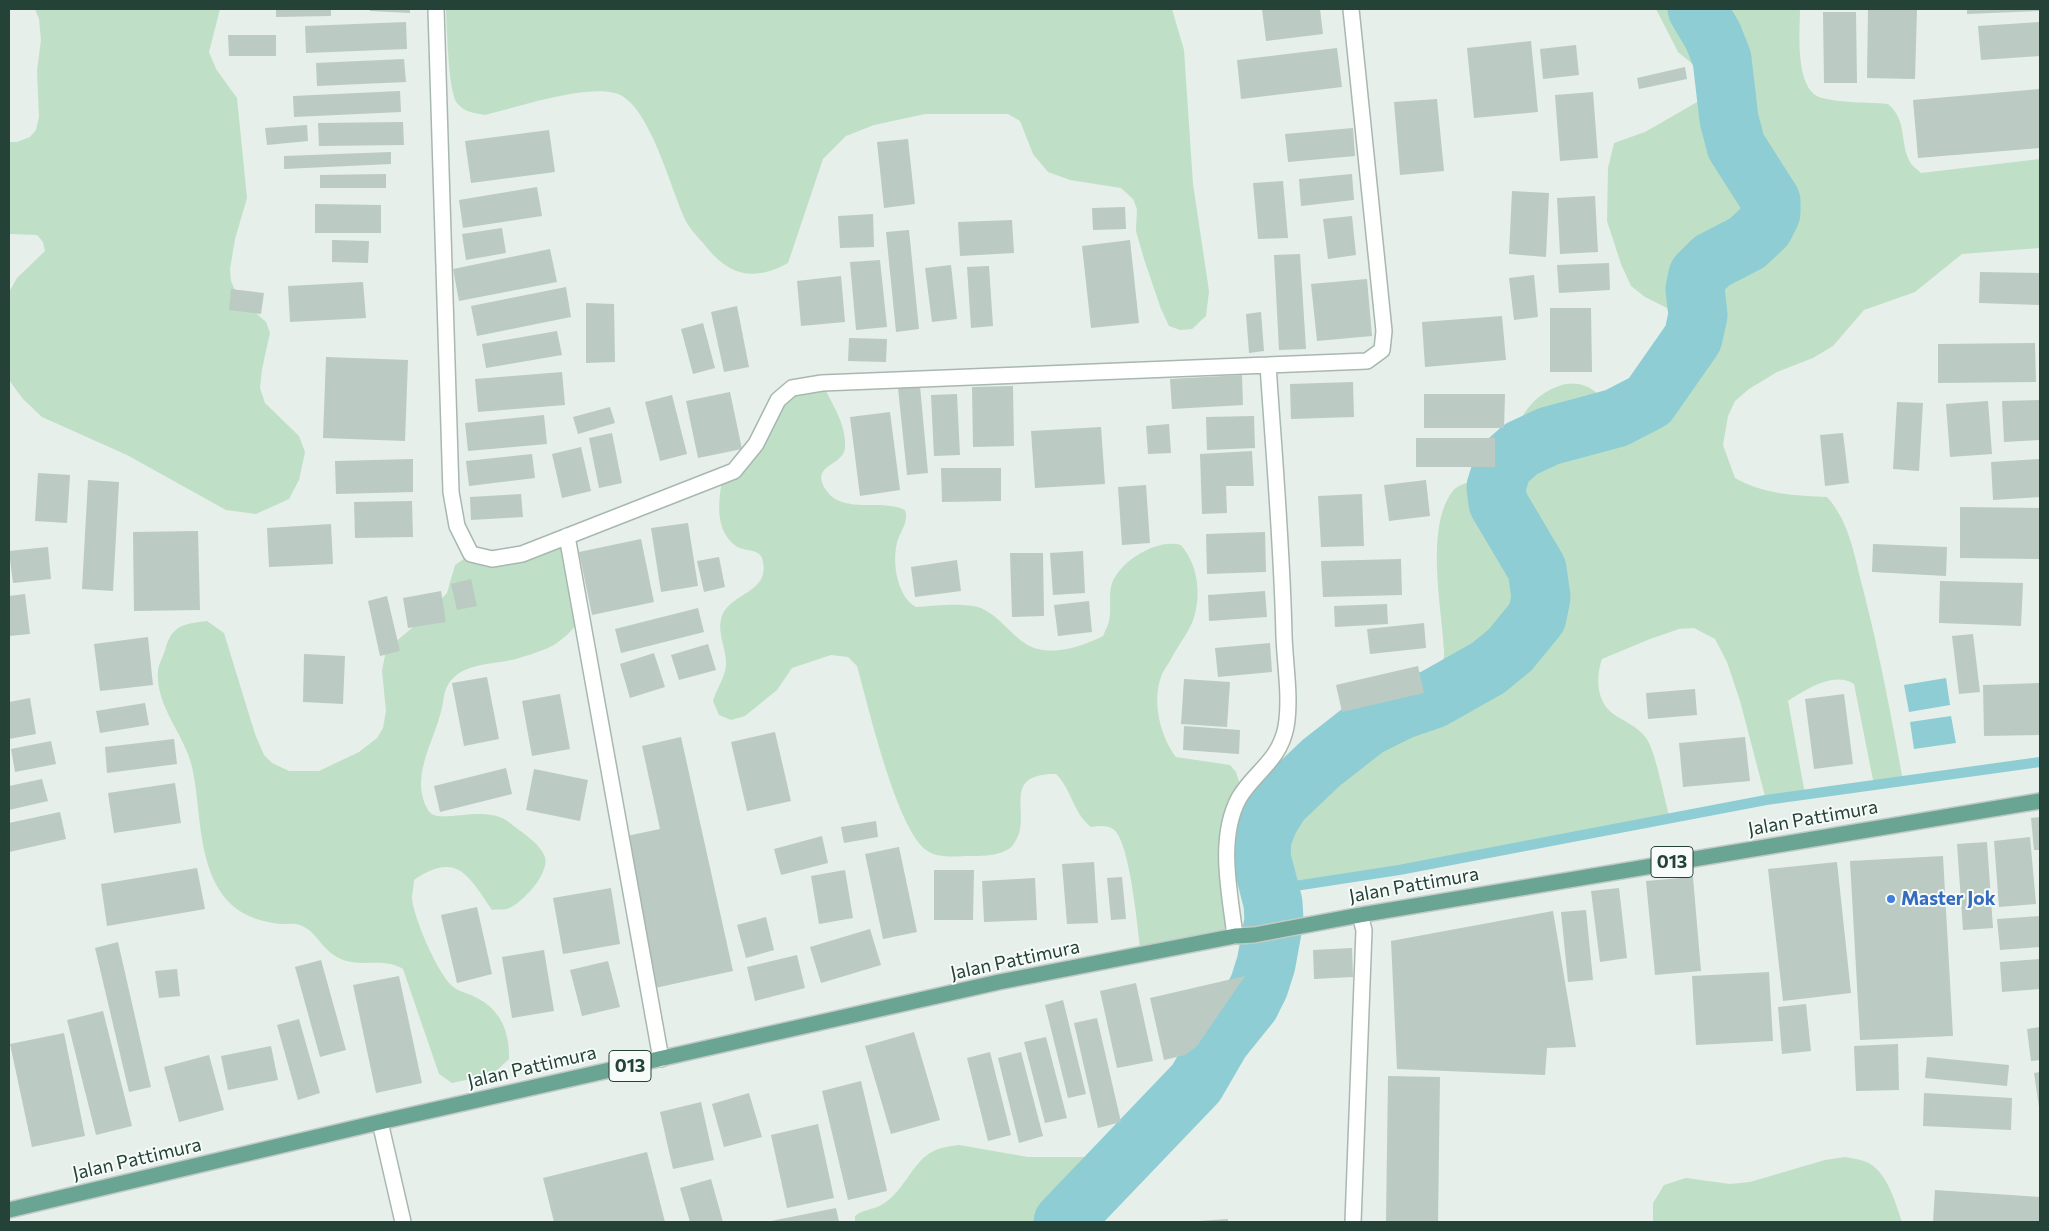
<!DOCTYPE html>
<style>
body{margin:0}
#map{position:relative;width:2049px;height:1231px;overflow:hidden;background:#e6efea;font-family:Commissioner,sans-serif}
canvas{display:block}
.frame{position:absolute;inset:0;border:10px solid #244238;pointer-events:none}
</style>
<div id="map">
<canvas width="2049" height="1231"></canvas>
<div class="frame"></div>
</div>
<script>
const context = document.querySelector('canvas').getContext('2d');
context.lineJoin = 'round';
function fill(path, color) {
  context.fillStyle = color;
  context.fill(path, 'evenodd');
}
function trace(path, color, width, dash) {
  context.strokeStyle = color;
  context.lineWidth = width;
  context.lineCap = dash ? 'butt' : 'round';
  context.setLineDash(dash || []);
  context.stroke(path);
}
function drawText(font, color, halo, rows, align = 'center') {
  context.font = font + ' Commissioner,sans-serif';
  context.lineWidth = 4;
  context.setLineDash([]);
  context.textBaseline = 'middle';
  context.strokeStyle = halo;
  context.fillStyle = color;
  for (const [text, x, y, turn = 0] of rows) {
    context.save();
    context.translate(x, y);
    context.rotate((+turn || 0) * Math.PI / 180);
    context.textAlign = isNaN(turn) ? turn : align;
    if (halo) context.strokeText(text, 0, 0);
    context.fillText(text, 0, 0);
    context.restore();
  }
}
fill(new Path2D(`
 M35,9h185l-11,43 7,17 21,29 10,100 -12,41 -5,30 1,12 7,16 28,25 4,11 -8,36 -2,19 5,15 34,33 6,16 -6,28 -10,19 -33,15 -30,-4 -99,-55 -85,-38 -19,-18 -14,-19v-88l8,-14 28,-27 -2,-9 -6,-7 -28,-1v-92h8l13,-5 6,-7 3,-13 -2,-46 4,-31 -2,-21z
 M446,9h726l12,41 9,134 16,107 -3,25 -14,13 -12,1 -11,-4 -8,-17 -17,-50 -8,-28 1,-22 -4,-10 -12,-11 -51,-8 -22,-8 -15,-18 -13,-33 -12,-7h-83l-51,11 -28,11 -23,23 -35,104c-31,17 -56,15 -80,-14 -6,-8 -16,-17 -21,-26 -16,-31 -37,-121 -72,-130 -32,-8 -97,14 -130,22 -11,-2 -21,-3 -28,-12 -9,-12 -10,-76 -11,-94z
 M1656,9h144c0,21 -6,82 22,89 18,5 45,4 66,6 20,17 11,38 22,58 2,4 8,8 11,11l119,-14v89l-78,6 -47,38 -51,18 -31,36 -20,12 -36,14 -28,17 -14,12 -7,15 -5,29 12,33c27,16 62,18 92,19 22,24 27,57 35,88 17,65 29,130 41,196l-29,4 -20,-101c-20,-13 -49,6 -66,17l17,93 -39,6 -26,-99 -13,-39 -12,-23 -21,-11 -15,1 -29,10 -48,20c-6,17 -6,41 10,54 12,9 27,13 36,28 8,14 17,60 22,78l-271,51 -130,20c-4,-17 -11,-36 -6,-53 9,-38 71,-88 103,-109 21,-13 45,-21 67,-30 4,-14 12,-33 11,-48 -2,-42 -19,-121 8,-158 9,-13 31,-10 46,-10 13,-37 19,-82 61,-96 16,-5 27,-2 39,8 8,5 12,17 18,24l33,-17 44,-62 -12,-24 -36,-18 -14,-11 -10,-22 -14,-43 1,-53 6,-25 31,-11 59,-34 4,-15 -2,-8 -28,-23z
 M822,383c9,20 25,41 23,65 -2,18 -33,16 -21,39 3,5 8,11 13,13 22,10 46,0 68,10 4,13 -5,21 -8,33 -5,19 0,54 19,64 16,-1 50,-5 65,1 18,8 29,26 45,36 22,14 56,3 77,-8 2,-5 5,-10 6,-15 3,-12 -1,-26 3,-38 9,-23 46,-45 69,-38 16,19 20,45 14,69 -3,14 -16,30 -23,43 -3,7 -9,13 -11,20 -9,25 -1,59 15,80l54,8 6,7 5,16 -14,46 8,102 -94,19c-3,-22 -11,-116 -28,-126 -7,-4 -15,-3 -22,-2 -18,-14 -19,-37 -35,-53 -60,0 -20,43 -43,71 -9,11 -30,11 -43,11 -14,0 -32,3 -44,-6 -30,-23 -58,-145 -69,-184l-9,-9 -17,-2 -39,13 -15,22 -32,26 -14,4 -12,-5 -6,-14c3,-11 13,-26 13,-36 1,-16 -10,-33 -4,-49 10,-24 47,-23 41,-54 -2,-15 -17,-9 -27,-16 -23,-17 -17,-48 -13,-71l11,-4 44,-71z
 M567,536l15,82c-10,12 -19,23 -34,30 -10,4 -22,8 -32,11 -24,6 -59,3 -70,30 -3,8 -3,18 -6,26 -8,30 -30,64 -12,95 9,17 57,-8 82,13 11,9 30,20 35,34 5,16 -23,47 -38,52 -5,1 -10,0 -15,1 -24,-35 -35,-59 -78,-30 0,5 -2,13 -2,19 2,19 25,73 39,86 5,6 17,8 24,12 26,12 35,36 34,62l-16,15 -41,9 -13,-9 -36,-105c-17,-10 -33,-4 -52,-7 -30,-6 -30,-29 -51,-37 -5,-2 -12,-1 -18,-1 -16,-1 -37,-7 -49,-18 -37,-33 -31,-95 -41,-139 -7,-32 -37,-61 -34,-96 0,-6 5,-14 7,-21 7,-25 18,-26 42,-29l17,12 31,101 9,21 8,8 17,8h30l40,-19 18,-14 6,-10 3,-17 -4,-40 4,-21 41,-35 20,-22 8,-28 16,-11 21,5z
 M959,1145l69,12h57l10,6 8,17 -40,42h-208v-6c8,-7 19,-6 28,-12 21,-13 28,-39 47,-51 8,-5 19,-7 29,-8z
 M1845,1157c6,1 13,2 19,4 23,8 31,41 38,61h-249v-19l11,-18 22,-7 44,6 20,-2 75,-22z`), '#bfe0c6');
fill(new Path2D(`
 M1946,678l4,27 -41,7 -5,-27z
 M1951,716l5,27 -42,6 -4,-27z`), '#8ecdd4');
trace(new Path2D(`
 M1269,890l130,-20 367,-70 274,-38`), '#8ecdd4', 10);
trace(new Path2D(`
 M1063,1222l133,-139 25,-43 29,-36 9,-18 7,-22 8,-44 -1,-17 -12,-46 1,-19 7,-18 11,-18 41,-39 46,-36 34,-17 32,-11 55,-31 22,-18 27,-33 4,-20 -4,-28 -39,-66 -2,-16 7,-22 18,-16 28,-13 67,-18 33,-17 44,-63 5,-23 -3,-26 3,-14 14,-14 35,-18 17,-16 7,-14v-12l-35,-55 -7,-27 -7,-60 -9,-23 -16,-27`), '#8ecdd4', 59);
fill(new Path2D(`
 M276,9h55v7l-55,1z
 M370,9h40v4l-40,-2z
 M1262,9h58l3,25 -57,7z
 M1868,9h49l-2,70 -48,-1z
 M1967,9h73v2l-73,3z
 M1823,12h33l1,71h-33z
 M406,22l1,27 -101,4 -1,-27z
 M2040,22v34l-59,4 -3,-34z
 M228,35h48v21h-47z
 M1531,41l7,71 -64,6 -7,-70z
 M1576,45l3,30 -36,4 -3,-30z
 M1337,48l5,39 -101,12 -4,-39z
 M404,59l2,23 -89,4 -1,-23z
 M1685,67l2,12 -48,10 -2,-11z
 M2040,89v59l-122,10 -5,-58z
 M400,91l1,21 -107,5 -1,-21z
 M1593,92l5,66 -38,3 -5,-66z
 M1437,99l7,72 -44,4 -6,-73z
 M403,122l1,23 -85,1 -1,-23z
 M307,125l1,16 -41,4 -2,-17z
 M1353,128l2,28 -67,6 -3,-28z
 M549,130l6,42 -84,11 -6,-42z
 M908,139l7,65 -31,4 -7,-66z
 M391,152v12l-107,5v-13z
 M386,174v14h-66v-13z
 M1352,174l2,26 -53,6 -2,-27z
 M1283,181l5,57 -30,1 -5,-56z
 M537,187l5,29 -79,12 -4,-28z
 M1512,191l37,2 -3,64 -37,-3z
 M1595,196l3,56 -38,2 -3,-56z
 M315,204l66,1v28h-66z
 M1125,207l1,22 -33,1 -1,-22z
 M873,214l1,33 -34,1 -2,-32z
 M1352,216l4,39 -28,4 -5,-40z
 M1012,220l2,33 -54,3 -2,-34z
 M502,228l4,25 -40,7 -4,-26z
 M909,230l10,99 -23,3 -10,-100z
 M332,240l37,1 -1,22 -36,-1z
 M1130,240l9,83 -48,5 -9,-82z
 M550,249l7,33 -98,19 -6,-32z
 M1300,254l6,95 -27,1 -5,-95z
 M880,260l7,67 -31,3 -6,-68z
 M1609,263l1,27 -51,3 -2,-28z
 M951,265l6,54 -25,3 -7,-54z
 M989,266l4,60 -22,2 -4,-61z
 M1980,272l60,1v32l-61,-2z
 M1534,275l4,42 -24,3 -5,-42z
 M841,276l4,46 -44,4 -4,-45z
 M1367,279l5,57 -55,5 -6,-57z
 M363,282l3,36 -76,4 -2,-36z
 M566,287l5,30 -94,19 -6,-30z
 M231,289l33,4 -3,21 -32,-4z
 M586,303l28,1 1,58 -29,1z
 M737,306l12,61 -25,5 -13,-60z
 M1550,308h41l1,64h-42z
 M1261,312l3,39 -15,2 -3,-39z
 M1502,316l4,44 -81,7 -3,-45z
 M703,323l12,45 -22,6 -12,-45z
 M557,331l5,24 -76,13 -4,-24z
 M849,338l38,1 -1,23 -38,-1z
 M2035,343l1,39 -98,1v-39z
 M326,357l82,3 -3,81 -82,-3z
 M562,372l3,33 -87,7 -3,-33z
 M1242,375l1,30 -71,4 -2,-30z
 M1353,382l1,35 -63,2 -1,-35z
 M920,386l8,87 -21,2 -9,-87z
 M1013,386l1,60 -41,1 -1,-60z
 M730,392l12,57 -44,9 -12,-57z
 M957,394l3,61 -26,1 -3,-61z
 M1424,394h81l-1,34h-80z
 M672,395l15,59 -27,7 -15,-59z
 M2040,400v40l-36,2 -2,-41z
 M1988,401l4,53 -42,3 -4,-53z
 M1897,402l26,1 -4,68 -26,-2z
 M610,407l5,16 -37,11 -5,-17z
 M890,412l10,78 -40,6 -10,-79z
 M544,415l3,29 -79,7 -3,-28z
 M1254,416l1,32 -48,2 -1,-33z
 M1169,424l2,29 -23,1 -2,-28z
 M1101,427l4,57 -70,4 -4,-57z
 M612,433l10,50 -23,5 -10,-50z
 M1843,433l6,50 -24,3 -5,-51z
 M1416,438h79v29h-79z
 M581,447l10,44 -29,7 -10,-44z
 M1252,451l2,35h-28l1,27 -25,1 -2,-60z
 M532,454l3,24 -66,8 -3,-25z
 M413,459v33l-77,2 -1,-33z
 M2040,459v38l-47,3 -2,-38z
 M941,468h60v33l-59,1z
 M38,473l32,2 -3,48 -32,-2z
 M88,480l31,2 -6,109 -31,-2z
 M1426,480l4,36 -41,5 -5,-36z
 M1146,485l4,58 -28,2 -4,-58z
 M521,494l2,23 -52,3 -1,-23z
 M1362,494l2,52 -43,1 -3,-51z
 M412,501l1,36 -58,1 -1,-36z
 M1960,507l80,1v51l-80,-1z
 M688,523l10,63 -37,6 -10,-64z
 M331,524l2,40 -64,3 -2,-39z
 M198,531l2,79 -66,1 -1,-79z
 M1265,532l1,40 -59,2 -1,-40z
 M641,539l13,63 -62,13 -13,-63z
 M1873,544l74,3 -1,29 -74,-4z
 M48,547l3,32 -38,4 -4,-32z
 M1083,551l2,42 -32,2 -3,-42z
 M1010,553h33l1,63 -32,1z
 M719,557l6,30 -21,5 -7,-31z
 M1401,559l1,36 -79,2 -2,-36z
 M957,560l4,31 -46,6 -4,-30z
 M471,579l6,27 -20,4 -6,-26z
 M1940,581l83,2 -2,43 -82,-3z
 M441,591l5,31 -38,6 -5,-30z
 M1265,591l2,26 -58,4 -1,-26z
 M25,594l5,40 -21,2v-40z
 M387,596l13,55 -20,5 -12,-55z
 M1089,601l3,31 -34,4 -4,-31z
 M1387,604l1,20 -53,3 -1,-21z
 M698,608l6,24 -83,21 -6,-24z
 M1424,623l2,25 -56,6 -3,-25z
 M1973,634l7,58 -21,2 -7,-58z
 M148,637l5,48 -53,6 -6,-47z
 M1270,643l2,29 -54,5 -3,-29z
 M708,644l8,26 -37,10 -8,-25z
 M654,653l11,34 -35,11 -10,-34z
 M304,654l41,2 -2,48 -40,-2z
 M1418,666l6,27 -82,19 -6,-27z
 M487,677l12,62 -35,7 -12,-63z
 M1184,679l46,3 -3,45 -46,-3z
 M2040,683v52l-56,1 -1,-51z
 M1695,689l2,26 -49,4 -2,-26z
 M560,694l10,55 -38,7 -10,-55z
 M1844,694l9,70 -39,5 -9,-70z
 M30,698l6,36 -27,5v-37z
 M145,703l4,22 -49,8 -4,-22z
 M1184,726l56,4 -1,24 -56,-4z
 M775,732l16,69 -44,10 -16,-69z
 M681,737l52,234 -78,17 -33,-151 38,-8 -18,-83z
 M1745,737l5,44 -67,6 -4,-44z
 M174,739l3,25 -70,9 -2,-26z
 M51,741l5,23 -41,8 -4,-23z
 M506,768l6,26 -72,18 -6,-26z
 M534,769l54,11 -8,41 -54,-11z
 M42,779l6,22 -39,9v-24z
 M175,783l6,40 -67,10 -6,-40z
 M60,812l6,27 -57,13v-29z
 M2040,817v33h-6l-3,-32z
 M876,821l2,16 -34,6 -3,-16z
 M822,836l6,27 -47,12 -7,-26z
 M2030,837l6,67 -37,3 -5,-66z
 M1987,842l6,86 -30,2 -6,-86z
 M899,847l18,85 -34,7 -18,-85z
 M1943,856l10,180 -93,4 -10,-179z
 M1094,862l4,61 -31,1 -5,-60z
 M1837,862l14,131 -68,8 -15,-132z
 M197,868l8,41 -98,17 -6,-42z
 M845,870l8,48 -34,6 -8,-48z
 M934,870h40l-1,50h-39z
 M1122,877l4,42 -15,1 -4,-42z
 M1693,877l8,94 -46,4 -9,-94z
 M1035,878l2,42 -53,2 -2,-41z
 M611,888l9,56 -57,10 -10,-56z
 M1619,888l8,70 -27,4 -9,-71z
 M477,907l15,67 -35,9 -16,-68z
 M1586,910l7,70 -25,2 -7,-70z
 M1553,911l23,136 -29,1 -2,27 -148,-6 -6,-128z
 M2040,916v31l-40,3 -3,-31z
 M766,917l8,33 -28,8 -9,-33z
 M870,929l11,36 -60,18 -11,-36z
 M118,942l33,145 -22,5 -34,-144z
 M1352,948l1,29 -39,2 -1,-29z
 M544,950l10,61 -42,7 -10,-61z
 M797,955l8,33 -50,13 -8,-34z
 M2040,959v30l-38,3 -2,-30z
 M321,960l25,90 -26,7 -25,-90z
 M608,961l12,46 -38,9 -12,-46z
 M177,969l3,27 -21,2 -4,-27z
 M1769,972l4,69 -77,4 -4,-69z
 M399,976l23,107 -46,10 -23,-108z
 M1245,976l-48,70 -12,9 -21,5 -14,-62z
 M1136,983l17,78 -36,7 -17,-77z
 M1063,1000l23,94 -18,4 -23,-93z
 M1806,1004l5,47 -29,3 -4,-47z
 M103,1011l29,115 -36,9 -29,-115z
 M1097,1018l24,104 -23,6 -24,-105z
 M299,1019l21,74 -22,7 -21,-75z
 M2040,1027v33l-9,1 -4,-32z
 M914,1032l26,88 -49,14 -26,-88z
 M64,1033l21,103 -53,11 -22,-103z
 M1046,1037l21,81 -22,5 -21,-81z
 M1898,1044l1,46 -43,1 -2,-45z
 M271,1046l7,34 -50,10 -7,-34z
 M990,1052l21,83 -23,6 -21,-83z
 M1021,1052l22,84 -24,7 -21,-85z
 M209,1055l15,55 -45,12 -15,-55z
 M1927,1057l82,8 -2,21 -82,-8z
 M2040,1072v34l-1,1 -5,-34z
 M1388,1076l52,1 -2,145h-52z
 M861,1081l26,110 -39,9 -26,-109z
 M749,1093l13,44 -38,10 -12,-43z
 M1924,1093l88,5 -1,32 -88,-4z
 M701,1102l13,58 -41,9 -13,-57z
 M818,1124l16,74 -47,10 -16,-73z
 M647,1152l18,70h-111l-11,-44z
 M711,1179l12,43h-33l-10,-34z
 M1935,1190l105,7v25h-107z
 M836,1208l3,14h-68v-1z
 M1228,1219v3h-30v-1z`), '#bbcac3');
const minor = new Path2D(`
 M436,9l15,483 6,34 14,28 21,5 30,-5 212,-83 22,-27 22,-44 14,-12 30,-5 545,-22 15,-11 2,-19 -33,-322
 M567,536l94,523
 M1235,936c-5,-43 -18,-97 4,-138 15,-26 40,-36 47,-71 5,-29 -1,-62 -2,-91 -2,-91 -10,-181 -16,-271
 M380,1122l23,100
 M1353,1222l11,-292 -4,-15`);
const major = new Path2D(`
 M9,1210l371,-88 619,-140 236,-46 19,-1 106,-20 680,-114`);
trace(minor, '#a8b8b1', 18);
trace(major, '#c2cac7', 18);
trace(minor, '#fff', 15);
trace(major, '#6aa593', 15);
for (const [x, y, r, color] of [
 [1891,899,5,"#3f7fe0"]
]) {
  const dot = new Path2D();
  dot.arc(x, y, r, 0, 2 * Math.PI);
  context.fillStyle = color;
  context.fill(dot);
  trace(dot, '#f7fbf9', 2);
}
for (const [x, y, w] of [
 [1672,862,42],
 [630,1066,42]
]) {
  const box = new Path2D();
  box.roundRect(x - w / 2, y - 15.5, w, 31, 4);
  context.fillStyle = '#f7fbf9';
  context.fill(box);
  trace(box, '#244238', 1);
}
drawText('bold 18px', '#244238', null, [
 ["013",1672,862],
 ["013",630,1066]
]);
drawText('19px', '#244238', '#f7fbf9', [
 ["Jalan Pattimura",1813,818,-10],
 ["Jalan Pattimura",1414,885,-10],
 ["Jalan Pattimura",1015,960,-12],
 ["Jalan Pattimura",532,1067,-13],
 ["Jalan Pattimura",137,1159,-13]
]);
drawText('bold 19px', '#366cbe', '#f7fbf9', [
 ["Master Jok",1901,899]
], 'left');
</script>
